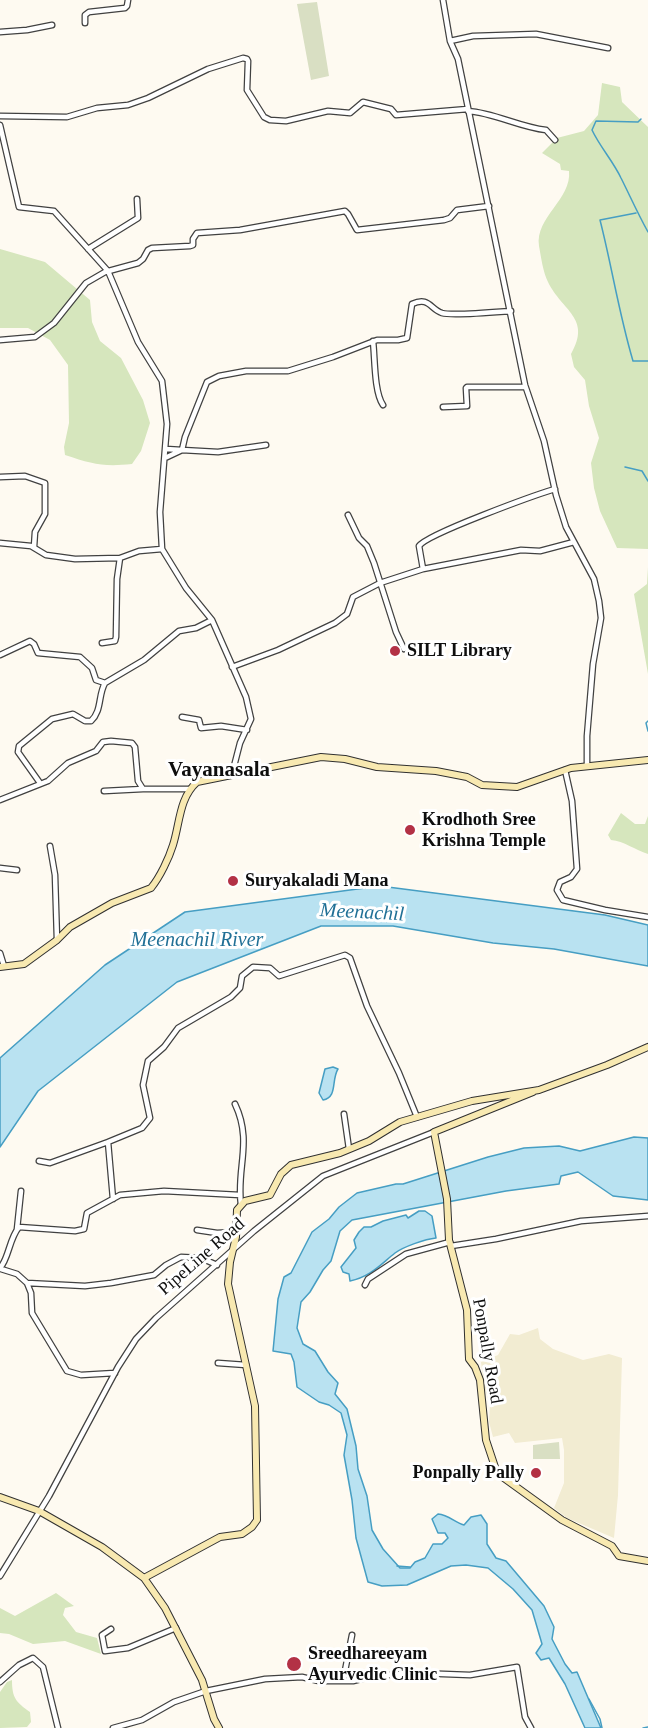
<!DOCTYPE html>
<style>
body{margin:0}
canvas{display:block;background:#fefaf1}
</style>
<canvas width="648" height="1728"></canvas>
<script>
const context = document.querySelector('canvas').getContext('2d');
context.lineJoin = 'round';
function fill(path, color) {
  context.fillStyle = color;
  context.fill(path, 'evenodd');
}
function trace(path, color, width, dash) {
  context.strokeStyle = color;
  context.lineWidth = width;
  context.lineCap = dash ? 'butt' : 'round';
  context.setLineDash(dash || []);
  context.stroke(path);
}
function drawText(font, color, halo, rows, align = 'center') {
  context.font = font + ' "Times New Roman",serif';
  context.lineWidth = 6;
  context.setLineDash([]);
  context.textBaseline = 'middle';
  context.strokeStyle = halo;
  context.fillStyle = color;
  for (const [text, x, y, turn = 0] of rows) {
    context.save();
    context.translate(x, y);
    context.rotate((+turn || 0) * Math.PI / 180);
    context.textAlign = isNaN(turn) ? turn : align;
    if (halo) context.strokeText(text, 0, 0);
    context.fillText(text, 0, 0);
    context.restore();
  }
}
fill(new Path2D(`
 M538,1328l2,11 13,10 30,11 26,-6 13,4 -4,137 -4,43 -47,-20 -13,-10 10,-25v-33l-2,-12 -47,5 -6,-10 -16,4 -4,-15 1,-17 -6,-19 -3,-24 17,-7 12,-21 9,1z`), '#f2ecd2');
fill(new Path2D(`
 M602,83l18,4 2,15 26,25v422l-31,-1 -17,-37 -6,-23 -3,-25 8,-25 -10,-32 -4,-26 -11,-13 -3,-13c21,-36 -9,-43 -23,-72 -5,-10 -7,-25 -9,-36 -4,-29 33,-47 30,-75l-8,-1 -1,-6 -18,-11 15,-15 27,-7 14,-16z
 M0,249l45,13 45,38 2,22 8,19 21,17 22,42 7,23 -9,28 -9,13c-29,3 -40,0 -67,-9l-1,-8 5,-24 -1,-58 -18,-25 -22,-12h-28z
 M648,567v107l-14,-80 13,-10z
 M621,813l14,11h10l3,-8v38c-13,-4 -24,-13 -37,-14l-3,-5z
 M56,1593l18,13 -9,2 -2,7 13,17 21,6 4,16 -36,-13 -32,3 -24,-10 -9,-1v-25l15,8z
 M12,1680c0,18 4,22 18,32l1,10 -4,5 -27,1v-36l7,-10z`), '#d6e6bd');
fill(new Path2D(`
 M317,2l12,74 -18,4 -14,-76z
 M559,1442l1,17h-27v-14z`), '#d9dfc3');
const water = new Path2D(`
 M380,886l225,29 43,10v41l-94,-17 -61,-6 -100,-17h-72l-144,56 -139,109 -38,56v-89l105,-93 80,-53z
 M333,1067l5,2c-7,11 0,28 -15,31l-4,-7 6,-24z
 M634,1137l14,1v62l-35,-4 -35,-24 -17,4 -2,8 -53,7 -154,29 -12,11 -9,30 -8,9 -13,22 -9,10 -4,26 6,16 12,7 13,21 10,11 -3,11 12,15 9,37 2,23 9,27 5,34 11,19 17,19h10l5,-6 10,-4 8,-14h9l6,-6 -3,-5h-7l-6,-14 6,-5c11,1 16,8 26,11l7,-8 10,-2 6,9v20l9,14 10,3 38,45 10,21 -2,12 13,25 7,9 5,-1 24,56h-16l-20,-44 -16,-26 -8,2 -5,-7 6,-9 -10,-34 -19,-21 -25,-21 -22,-3 -15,1 -44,19 -25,1 -14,-4 -12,-44 -4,-38 -8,-45 3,-20 -6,-22 -12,-8 -10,-3 -22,-15 -3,-25 -3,-8 -18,-3 5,-52 6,-22 7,-4 21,-41 17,-13 10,-12 18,-14 39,-9h7l85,-27 36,-9 35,-2 21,5z
 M419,1211h6l7,5 4,22c-11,1 -33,9 -41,15 -15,12 -25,24 -45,28l-1,-7 -6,-2 -2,-5 15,-19 -2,-8 5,-8 5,-5h7l12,-6 23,-6 2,3z`);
fill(water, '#b9e2f1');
trace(water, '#469ec3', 1.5);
trace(new Path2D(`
 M641,119l-3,3 -42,-1 -4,9c8,17 21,31 29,48 9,18 17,36 27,54
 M636,213l-36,7c12,47 19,94 33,141h15
 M625,467l17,4 6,10
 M648,721l-2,2 2,8
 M397,1566l13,1
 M589,1699l11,20 2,9
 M643,1728l5,-1`), '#469ec3', 1.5);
const minor = new Path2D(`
 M443,0l7,41 8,18 67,326 19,56 12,54 10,32 28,52 5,22 2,17 -8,46 -6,72v29
 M85,23v-8l4,-3 36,-4 2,-2 1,-6
 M0,32l27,-2 25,-5
 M450,41l23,-5 63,-2 72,14
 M468,111c27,2 51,16 78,19l9,10
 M0,116l67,1 30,-9 31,-3 20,-7 60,-29 35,-11 4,1 1,2 -1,29 17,27 6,3 16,1 42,-10 22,2 13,-11 28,7 5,6 72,-6
 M0,125l19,82 35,4 54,60 30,71 24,39 5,43 -7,88 2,37 24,39 26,32 34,77 5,22 -11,24 -8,31
 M88,249l50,-31 -1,-19
 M0,340l35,-3 19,-14 32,-40 19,-11 33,-9 5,-4 5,-9 4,-2 38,-2 3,-1v-6l4,-6 43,-3 105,-19 3,3 9,16 87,-10 6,-2 7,-8 32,-4
 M373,341c2,17 1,51 10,64
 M443,407l24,-1 -1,-18 1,-1h58
 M166,449l16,1 3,-13 22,-55 12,-6 27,-5h42l45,-14 44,-17h21l9,-2 5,-34c17,-8 18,5 30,9 10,3 55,-1 69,-2
 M165,458l17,-8 36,2 48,-7
 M0,477l25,-1 20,7v31l-10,18 -1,15
 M348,515l11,23 8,8 7,17 22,69 8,17
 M0,543l31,3 15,9 29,4 45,-1 19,-7 23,-2
 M423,569l-4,-23c8,-12 116,-51 136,-57
 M102,643l13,-2 1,-4 1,-58 3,-21
 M0,655l30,-14 4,3 4,9 42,4 12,11 4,12 9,3
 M232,667l46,-17 57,-27 12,-9 6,-17 27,-14 43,-14 98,-19 19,1 34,-9
 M182,717l17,3 2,8 20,-2 26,4
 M565,770l7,31 5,68 -6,8 -11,5 -3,8 6,10 42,10 43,7
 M40,783l-22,-31 1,-6 33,-27 21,-5 12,7h6c11,-10 7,-26 14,-38l39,-23 35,-29 17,-3 16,-8
 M104,791l39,-2
 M0,800l48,-19 20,-18 28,-12 7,-9 8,-1 21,2 3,4 3,34 5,8h46
 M50,846l5,29 2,65
 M0,868l17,2
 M0,953l4,13
 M235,1104c18,38 1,64 6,101
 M344,1114l5,35
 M39,1161l11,2 58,-21
 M113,1199l-5,-57 34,-14 8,-10 -7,-33 5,-24 16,-14 14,-19 53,-31 9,-9 2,-12 11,-9 17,1 9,8 66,-21 5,3 17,48 32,67 18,44
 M17,1229l4,-38
 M197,1230l20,3 19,-1
 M451,1246l45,-7 85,-18 67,-5
 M0,1268c9,-10 9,-29 19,-41l56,4 9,-2 3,-16 33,-18 44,-4 76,4
 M1,1269l16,5 10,9 4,10 1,20 35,58 14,4 34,-2
 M27,1283l58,3 26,-3 43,-8 12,-10 15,-8 20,1 16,7
 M365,1285l3,-6 38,-25 44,-12
 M218,1363l28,2
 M0,1576l49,-80 69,-129 18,-28 20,-21 98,-87 69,-55 111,-44
 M111,1629l-9,6 3,16 23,-3 48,-20
 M343,1681l9,-46
 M0,1682l19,-17 14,-7 10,9 15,61
 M113,1728l29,-8 32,-18 32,-11 59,-12 37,-2 17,4h34l20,-5 44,-3 53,2 47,-8 8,50 6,11`);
const secondary = new Path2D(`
 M0,967l24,-3 33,-24 13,-13 42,-24 39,-15c9,-11 18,-30 22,-43 7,-22 6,-47 24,-63l124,-25 24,2 32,8 59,4 31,6 15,8 35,2 54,-19 77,-8
 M533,1092l-99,40 13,67 2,41 18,70 2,49 6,8 5,13 6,60 11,33 65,47 50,26 7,10 29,5
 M0,1497l39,14 63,36 42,31 21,30 37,72 12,39 5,9
 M144,1578l76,-41 22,-3 10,-7 5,-7 -2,-114 -27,-122 2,-22 6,-25 1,-27 8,-9 25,-6 11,-21 10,-9 49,-12 29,-12 31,-19 72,-21 67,-11 68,-25 41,-18`);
trace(minor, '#414141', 7);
trace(secondary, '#303030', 8);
trace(minor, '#fff', 4.5);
trace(secondary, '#f8e9b1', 6);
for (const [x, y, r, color] of [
 [395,651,6,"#b33145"],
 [410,830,6,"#b33145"],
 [233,881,6,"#b33145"],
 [536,1473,6,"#b33145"],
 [294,1664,8,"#b33145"]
]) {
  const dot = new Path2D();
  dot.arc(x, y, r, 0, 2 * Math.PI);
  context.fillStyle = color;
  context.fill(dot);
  trace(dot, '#fff', 2);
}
drawText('bold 18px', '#0e0e0e', '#fff', [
 ["SILT Library",407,651],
 ["Krodhoth Sree",422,820],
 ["Krishna Temple",422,841],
 ["Suryakaladi Mana",245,881],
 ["Ponpally Pally",524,1473,"right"],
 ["Sreedhareeyam",308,1654],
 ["Ayurvedic Clinic",308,1675]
], 'left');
drawText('18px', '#0e0e0e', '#fff', [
 ["PipeLine Road",202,1257,-41],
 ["Ponpally Road",487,1351,80]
]);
drawText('italic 20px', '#217096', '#fff', [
 ["Meenachil",362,913,3],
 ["Meenachil River",197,941]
]);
drawText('bold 21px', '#0e0e0e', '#fff', [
 ["Vayanasala",219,771]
]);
</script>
